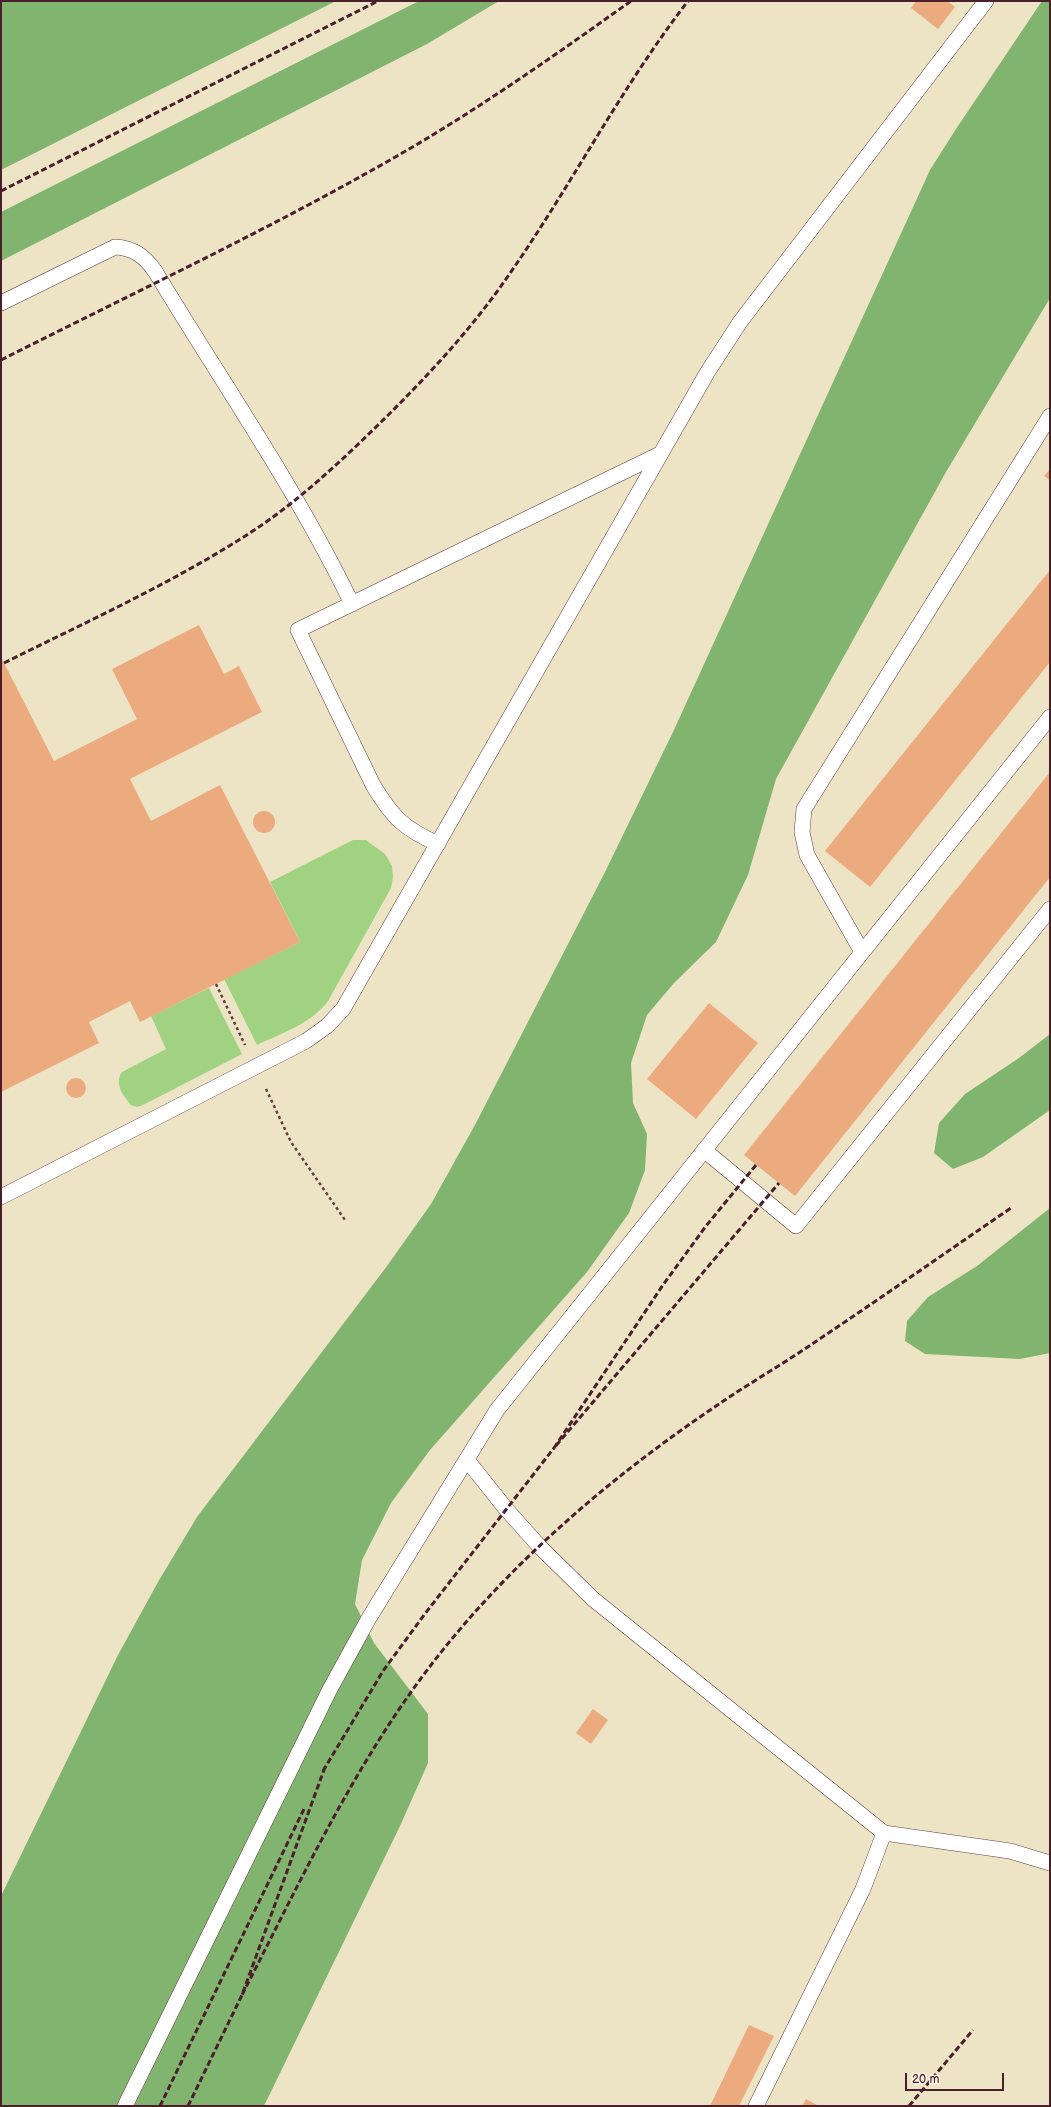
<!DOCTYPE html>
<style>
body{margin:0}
#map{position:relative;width:1051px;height:2107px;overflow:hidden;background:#ede4c5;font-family:"Balsamiq Sans",sans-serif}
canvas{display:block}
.frame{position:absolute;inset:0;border:2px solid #4a1f2b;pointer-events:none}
.scale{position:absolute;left:905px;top:2073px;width:99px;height:18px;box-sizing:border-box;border:2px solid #4a1f2b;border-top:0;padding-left:5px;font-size:12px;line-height:14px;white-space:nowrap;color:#4a1f2b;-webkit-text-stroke:3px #fcf5e5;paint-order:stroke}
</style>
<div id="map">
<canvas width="1051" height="2107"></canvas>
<div class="frame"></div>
<div class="scale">20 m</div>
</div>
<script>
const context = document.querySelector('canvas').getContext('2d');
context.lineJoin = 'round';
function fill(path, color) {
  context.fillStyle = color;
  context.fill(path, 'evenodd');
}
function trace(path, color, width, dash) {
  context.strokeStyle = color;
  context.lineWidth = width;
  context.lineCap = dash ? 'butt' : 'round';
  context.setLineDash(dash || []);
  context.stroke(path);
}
fill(new Path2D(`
 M353,840h13l19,14 7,12 1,11 -2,11 -63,113c-17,23 -46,32 -71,44l-33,-66 76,-37 -30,-60z
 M209,988l33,66 -99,51 -6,2 -6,-2c-8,-9 -17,-22 -9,-33l44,-23 -15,-33z`), '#a0d281');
fill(new Path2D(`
 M1,1h335l-335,169z
 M419,1h80l-72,43 -426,217v-49z
 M1042,1h8v297l-104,174 -170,307 -28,96 -32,67 -42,41 -27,32 -16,48 2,40 14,31 -2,36 -16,43 -42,59 -157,178 -39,53 -29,57 -7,44 19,39 54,71v49l-28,63 -136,280h-263v-210l117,-241 40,-73 39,-65 190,-251 44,-62 45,-81 128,-249 69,-142 257,-562 26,-41z
 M1050,1034v76l-67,47 -30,12 -19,-16 5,-30 26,-29 54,-36z
 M1050,1208v145l-30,6 -95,-5 -20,-13 2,-20 21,-24 49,-31z`), '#80b46f');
fill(new Path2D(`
 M916,1h31l8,6 -17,22 -27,-21z
 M1050,469v11l-6,-4z
 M1050,570v92l-180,225 -45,-36z
 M199,625l25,49 15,-8 23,46 -132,67 21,42 69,-36 80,157 -160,80 -10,-21 -41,21 10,21 -98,49v-435l53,104 83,-42 -25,-50z
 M1050,772v105l-255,319 -51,-41z
 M253 822a11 11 0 1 1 22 0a11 11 0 1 1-22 0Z
 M709,1003l49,40 -62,76 -49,-40z
 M66 1088a10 10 0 1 1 20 0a10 10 0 1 1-20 0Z
 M593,1709l15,11 -17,24 -15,-11z
 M749,2025l25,11 -35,70h-29z
 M806,2099l13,7h-17z`), '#ecab7f');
const service = new Path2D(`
 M1,303l114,-56c19,1 29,9 40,24 66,110 141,217 197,333
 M438,844c-35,-16 -45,-26 -65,-59l-75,-155 362,-176
 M862,952l-55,-97 -5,-23 2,-23 246,-393
 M704,1150l92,76 254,-317
 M1,1197l305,-156 21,-15 16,-17 364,-636 33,-51 246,-321
 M467,1460l39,49 34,38 53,52 291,234 -21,56 -107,217
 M884,1833l126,18 40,12
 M125,2106l205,-417 39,-71 128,-208 553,-693`);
trace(service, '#623d42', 16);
trace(new Path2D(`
 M216,984l29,61
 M266,1089l25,53 54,78`), '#623d42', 2.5, [3, 3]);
trace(service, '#fff', 15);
trace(new Path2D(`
 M1,191l377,-190
 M1,360c138,-70 282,-137 415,-215 74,-44 145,-94 215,-144
 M4,663c80,-40 162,-77 238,-125 50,-31 94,-72 135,-112 47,-46 92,-94 129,-147 64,-91 114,-190 182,-278
 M756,1165l-50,61 -43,59 -109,163 225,-265
 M325,1767l-83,228c55,-107 106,-217 177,-314 80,-109 186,-200 297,-275 32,-22 67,-42 99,-64 66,-44 130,-89 196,-134
 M323,1771l60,-100 41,-56 130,-167
 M160,2106l144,-297
 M188,2106l54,-111
 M909,2106l64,-76`), '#4a1f2b', 3, [6, 3]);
</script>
